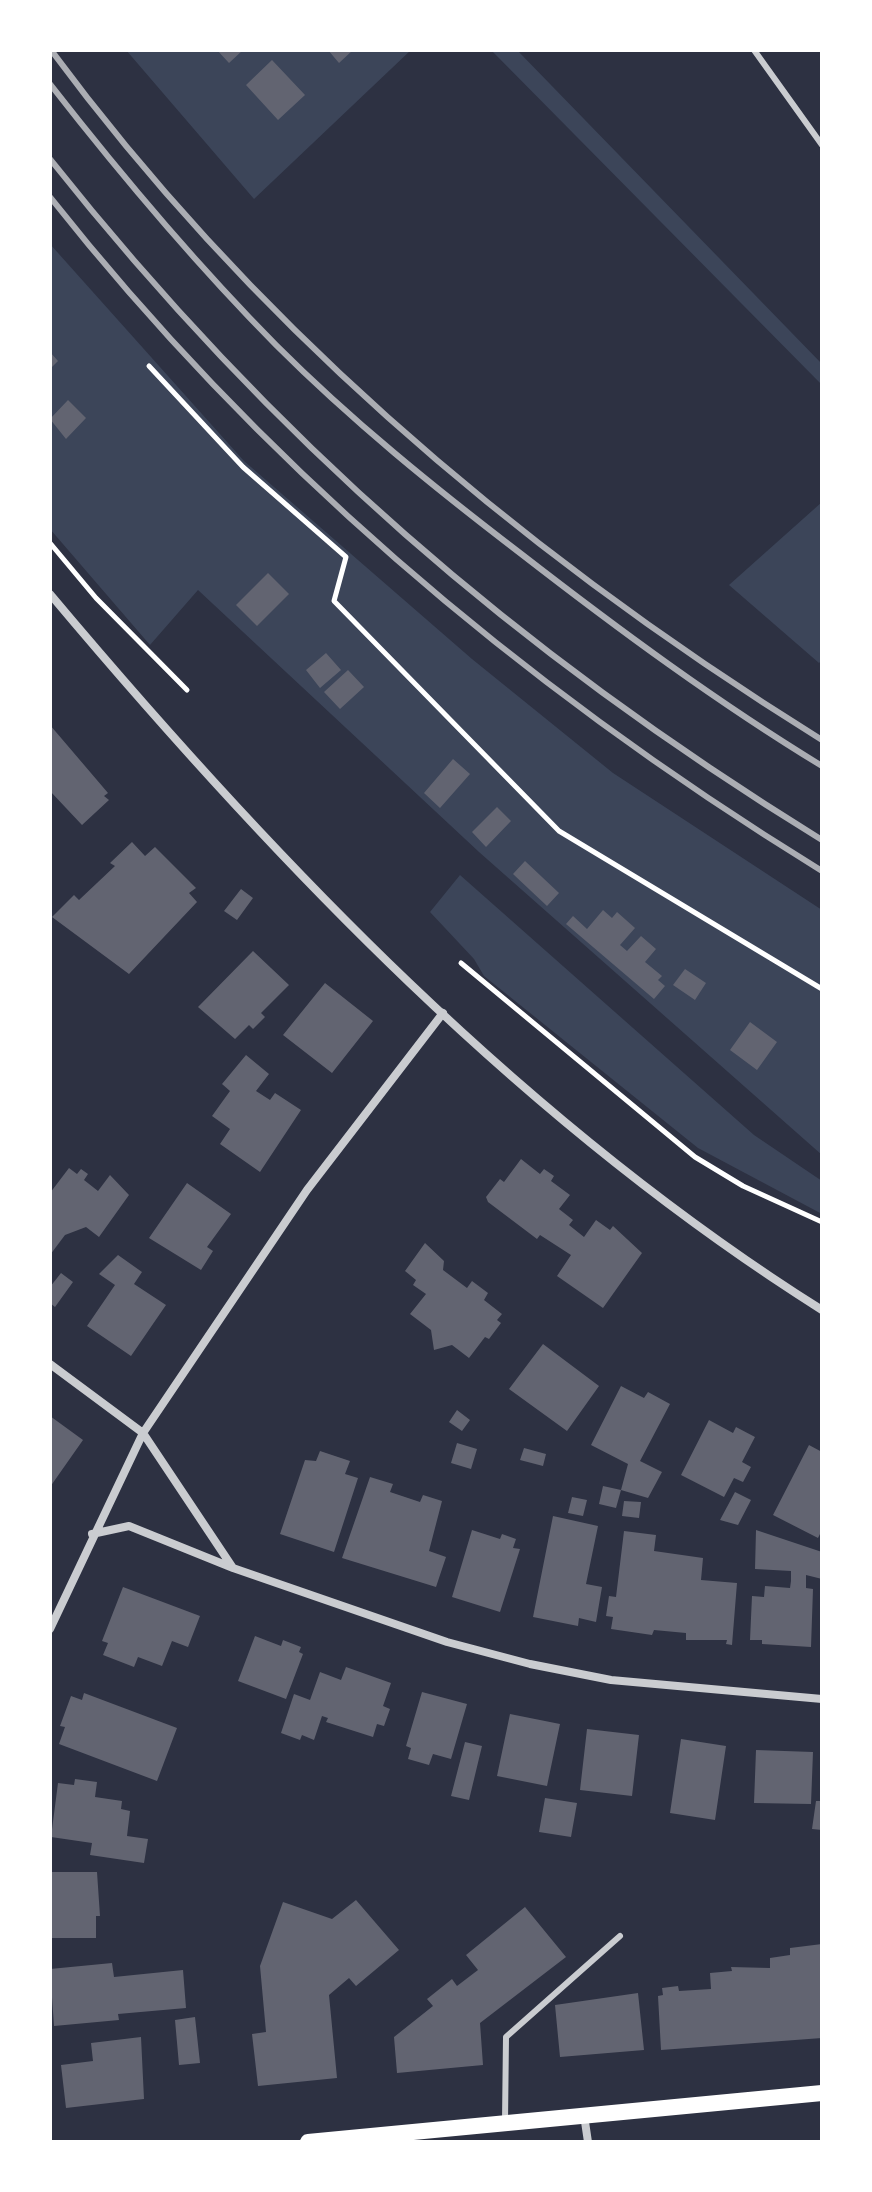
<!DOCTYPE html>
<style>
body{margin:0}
#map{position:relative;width:872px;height:2192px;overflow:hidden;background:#2d3142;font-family:"DejaVu Sans",sans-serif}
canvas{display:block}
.frame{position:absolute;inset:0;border:52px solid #fff;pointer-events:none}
</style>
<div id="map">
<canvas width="872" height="2192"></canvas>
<div class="frame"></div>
</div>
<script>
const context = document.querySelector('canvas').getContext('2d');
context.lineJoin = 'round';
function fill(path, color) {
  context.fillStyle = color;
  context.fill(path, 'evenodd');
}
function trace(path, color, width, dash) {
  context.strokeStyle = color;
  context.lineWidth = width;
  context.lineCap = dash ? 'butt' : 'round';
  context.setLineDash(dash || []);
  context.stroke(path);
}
fill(new Path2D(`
 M126,50h285l-157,149z
 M491,50h26l305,314v21z
 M50,244l194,217 228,198 141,114 209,137v245l-343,-303 -281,-262 -48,55 -100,-116z
 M822,502v158l-3,3 -90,-78z
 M460,875l294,260 68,46v33l-124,-66 -214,-172 -10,-17 -44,-47z`), '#3c4559');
fill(new Path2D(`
 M217,50h26l-14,13z
 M328,50h25l-14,13z
 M272,60l33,35 -27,25 -32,-35z
 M50,352l8,9 -8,8z
 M68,400l18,18 -20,21 -16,-20z
 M268,573l21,21 -32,32 -21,-21z
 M326,653l15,17 -21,18 -14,-18z
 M348,670l16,17 -24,22 -16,-17z
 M50,725l58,68 -4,3 5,4 -27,25 -32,-34z
 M453,759l17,15 -30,34 -16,-15z
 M497,807l14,14 -25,26 -14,-15z
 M132,842l13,14 10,-9 41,41 -7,5 8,9 -68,72 -77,-57 22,-22 5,5 36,-34 -5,-3z
 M525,861l34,32 -12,13 -34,-32z
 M241,889l12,9 -16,22 -13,-9z
 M603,910l9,8 5,-6 18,16 -15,17 7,6 14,-15 15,13 -11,13 17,14 -4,4 7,6 -11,13 -88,-75 7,-8 14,13z
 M253,951l36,34 -28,28 4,4 -12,12 -4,-4 -14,14 -37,-32z
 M685,969l21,14 -11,17 -22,-15z
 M325,983l48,38 -41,52 -49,-38z
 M750,1022l27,20 -20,28 -27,-20z
 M246,1055l23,19 -13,17 14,9 5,-7 26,17 -41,62 -40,-28 10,-15 -18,-13 18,-25 -8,-7z
 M521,1159l19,15 4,-5 10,7 -3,5 19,14 -11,14 14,11 -4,5 15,12 12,-17 14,10 3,-4 29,27 -39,55 -46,-32 14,-21 -31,-20 -3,4 -49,-37 -2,-5 14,-18 4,3z
 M69,1168l8,6 4,-5 7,5 -4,6 14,11 12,-16 19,20 -30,42 -13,-10 -21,8 -15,20v-62z
 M187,1183l44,31 -24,33 6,4 -12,19 -52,-32z
 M425,1243l19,18 -1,9 24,18 5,-7 16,12 -4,7 18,14 -5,6 4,3 -12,16 -4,-2 -16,21 -17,-13 -18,5 -3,-20 -21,-16 16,-20 -13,-9 3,-5 -11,-9z
 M118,1255l24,17 -8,12 32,21 -35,51 -44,-30 28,-41 -16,-11z
 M61,1273l12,9 -18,25 -5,-4v-16z
 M543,1344l56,42 -32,45 -58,-42z
 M621,1386l23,12 4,-6 22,12 -30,57 22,11 -14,26 -27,-8 -5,18 -17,-4 4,-18 18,4 7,-26 -37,-19z
 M457,1410l13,10 -8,11 -13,-9z
 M50,1416l33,24 -33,47z
 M709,1420l24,13 3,-6 19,10 -13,25 9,5 -8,15 -9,-4 -10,19 -43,-22z
 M457,1443l20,6 -6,20 -20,-6z
 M809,1445l13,7v78l-4,8 -45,-23z
 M524,1448l22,6 -3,12 -23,-6z
 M320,1451l30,10 -5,13 13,4 -24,74 -54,-18 25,-74 11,1z
 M370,1477l23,7 -3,8 30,10 3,-7 19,6 -13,50 17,6 -10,30 -94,-29z
 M735,1492l16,8 -13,25 -18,-5z
 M572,1497l15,3 -4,16 -15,-3z
 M624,1501l17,1 -2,16 -17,-2z
 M553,1516l45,10 -12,58 16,3 -6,35 -17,-4 -1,8 -45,-9z
 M472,1530l28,9 2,-5 14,5 -3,9 7,1 -20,63 -48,-15z
 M756,1530l66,22v27l-16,-4v13l7,1 -2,58 -49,-3v-4h-12l2,-44 12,1 1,-11 25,2 1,-7v-10l-36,-2z
 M624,1531l32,4 -2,16 49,7 -2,22 36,3 -5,62 -6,-1 1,-4h-41v-7l-32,-3 -2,5 -41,-6 2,-12 -7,-1 3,-20 7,1z
 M123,1587l77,29 -12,31 -16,-6 -10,25 -24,-9 -4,10 -31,-12 5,-12 -6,-2z
 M255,1636l26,10 2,-6 18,7 -2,5 4,2 -17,45 -48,-18z
 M346,1667l45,16 -8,23 7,3 -6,17 -7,-2 -4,13 -47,-15 2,-4 -6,-2 -8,24 -12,-5 -2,5 -19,-7 13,-39 16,6 10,-28 21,8z
 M422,1692l45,12 -16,55 -18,-5 -4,11 -21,-6 3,-11 -5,-2z
 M84,1693l93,35 -20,53 -98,-37 6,-17 -5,-1 11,-30 11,4z
 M510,1714l50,10 -13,62 -50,-10z
 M587,1729l52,6 -7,61 -52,-6z
 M681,1739l45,7 -11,74 -45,-7z
 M465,1742l17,4 -13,54 -18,-4z
 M756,1750l57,2 -2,52 -57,-1z
 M75,1779l22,3 -2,15 27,4 -1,8 9,2 -3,25 21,3 -4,24 -54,-8 2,-12 -41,-6 7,-54 16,2z
 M545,1798l32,5 -6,34 -32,-5z
 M816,1801h6v29l-10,-1z
 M50,1872h47l3,44h-4v22h-46z
 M356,1900l43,50 -43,36 -7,-8 -20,17 8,83 -79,8 -6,-52 14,-2 -6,-66 23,-64 49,17z
 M525,1907l41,50 -86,66 3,42 -86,8 -3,-36 39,-31 -6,-7 25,-20 5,7 21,-16 -12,-15z
 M822,1944v94l-161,12 -3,-54 5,-1 -1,-7 16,-2 1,5 32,-2 -1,-16 22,-2 -1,-4 39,1v-10l20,-3v-7z
 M112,1963l2,14 69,-7 3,38 -68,6 1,6 -65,6 -4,-57z
 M638,1993l6,57 -84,7 -5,-52z
 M195,2017l5,46 -21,2 -4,-45z
 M141,2037l3,62 -78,9 -5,-43 32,-4 -2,-18z`), '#626471');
trace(new Path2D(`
 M149,366l94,101 103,90 -12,44 225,230 263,158
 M50,543l46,55 91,92
 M461,963l234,194 48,29 79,36`), '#fff', 5);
trace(new Path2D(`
 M754,50l68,95
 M505,2121l1,-84 114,-101`), '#caccd0', 6);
trace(new Path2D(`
 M50,594c225,268 475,529 772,716
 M50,1364l93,69 90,135 214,74 83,22 81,16 211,19
 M92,1534l37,-8 104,42
 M50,1629l93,-196 164,-243 136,-177
 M584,2115l4,27`), '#caccd0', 8);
trace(new Path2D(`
 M308,2142l514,-49`), '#fff', 16);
trace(new Path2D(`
 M51,50c207,280 477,507 771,690
 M50,84c71,91 145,179 226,261 76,76 159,143 244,208 98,76 197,149 302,213
 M50,159c223,281 467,493 772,681
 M50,197c215,272 478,493 772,674`), '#abadb3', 6);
</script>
